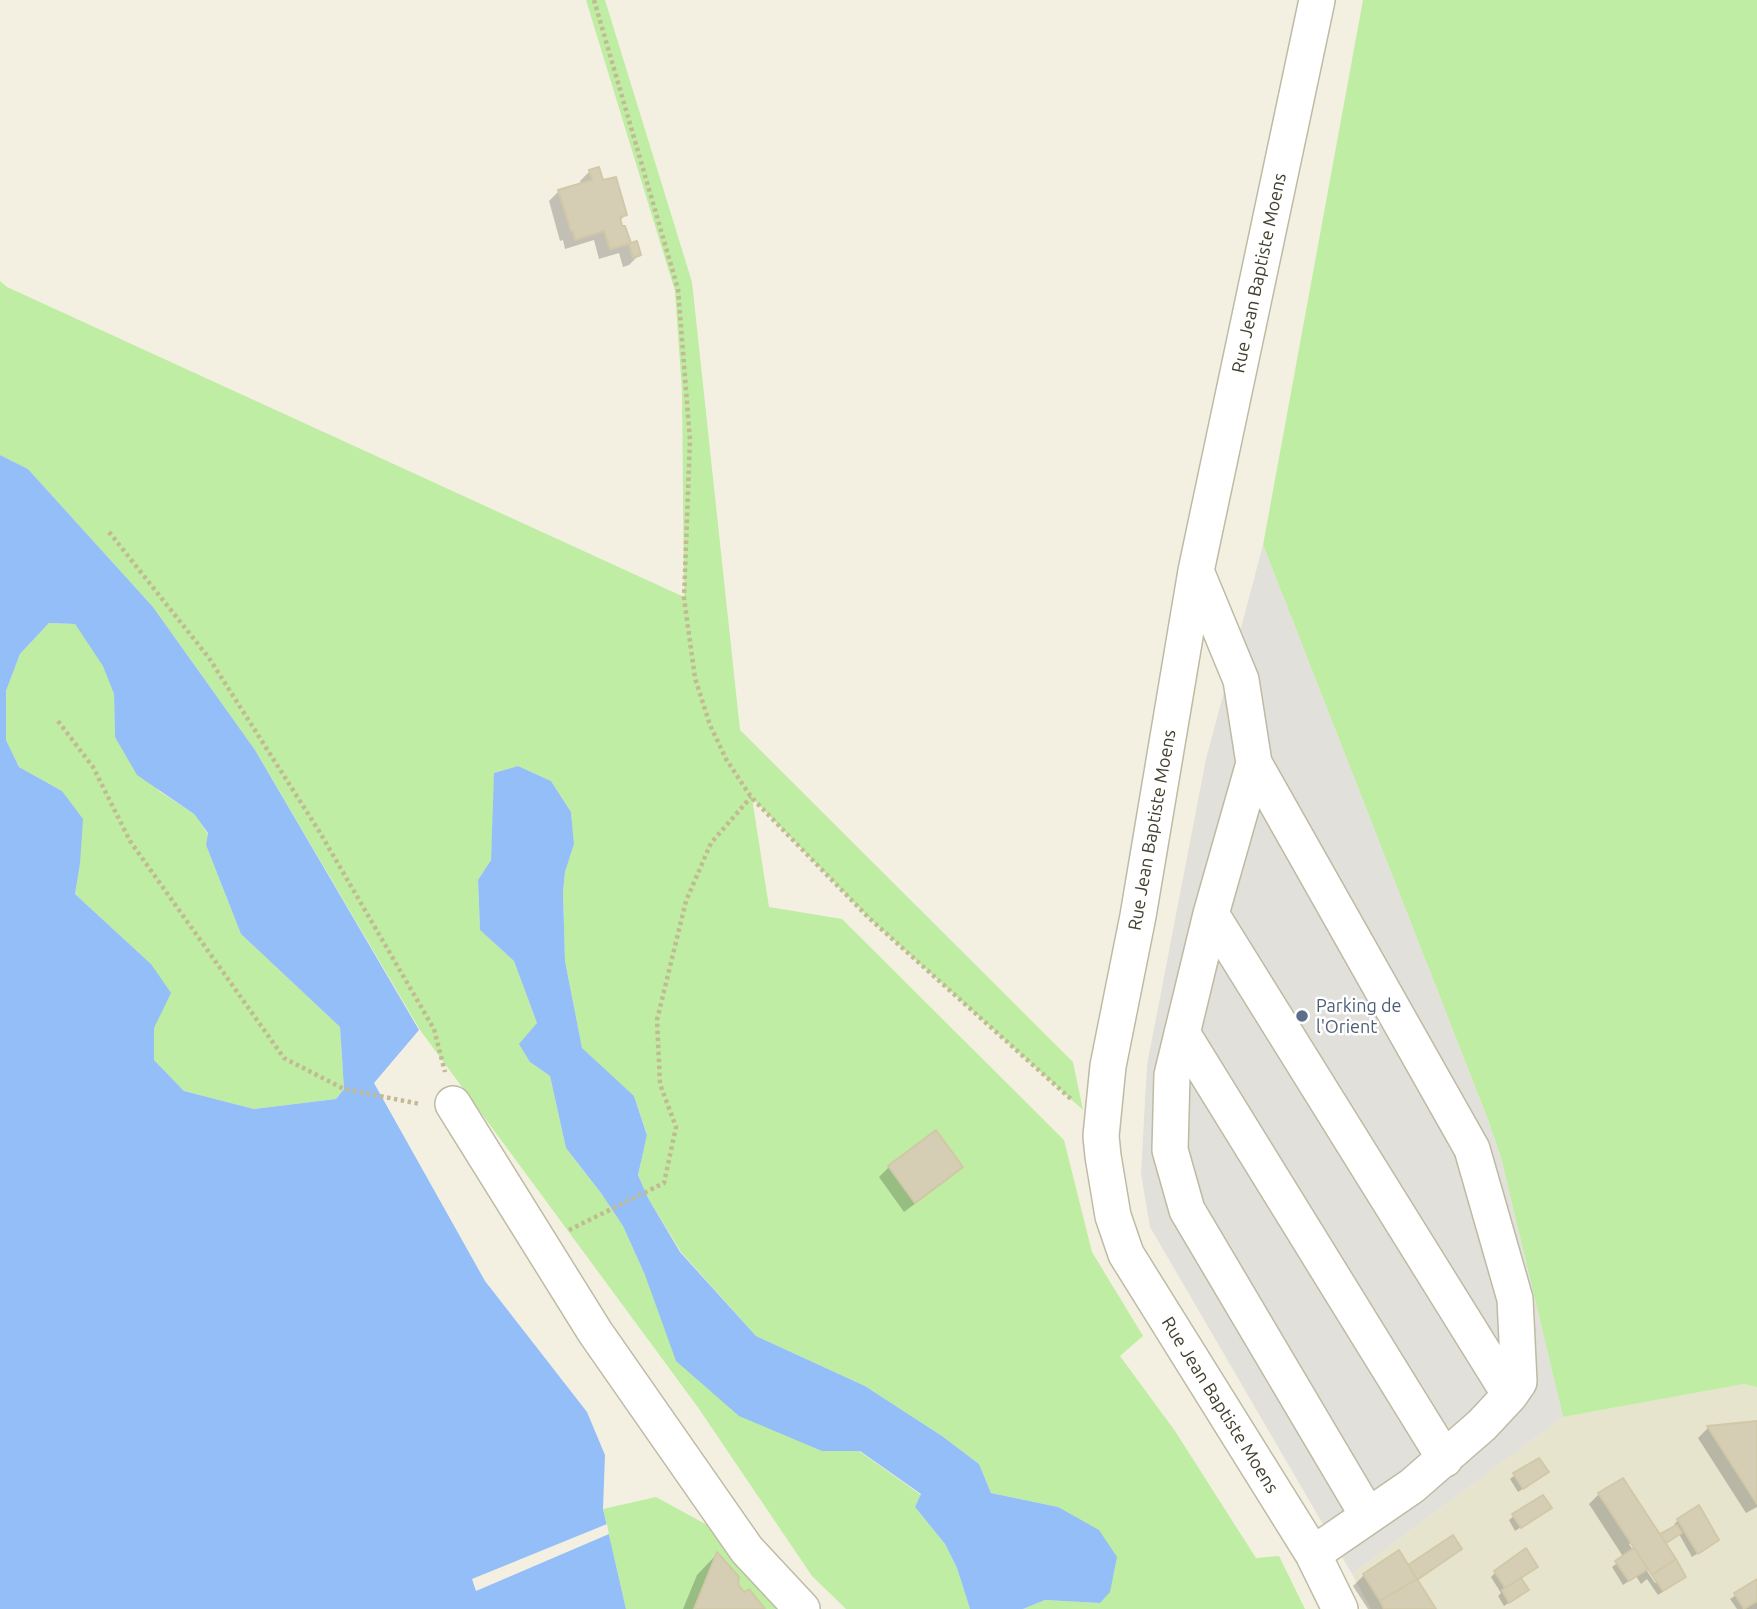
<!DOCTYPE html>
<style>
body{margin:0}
canvas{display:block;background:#f3f0e1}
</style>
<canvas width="1757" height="1609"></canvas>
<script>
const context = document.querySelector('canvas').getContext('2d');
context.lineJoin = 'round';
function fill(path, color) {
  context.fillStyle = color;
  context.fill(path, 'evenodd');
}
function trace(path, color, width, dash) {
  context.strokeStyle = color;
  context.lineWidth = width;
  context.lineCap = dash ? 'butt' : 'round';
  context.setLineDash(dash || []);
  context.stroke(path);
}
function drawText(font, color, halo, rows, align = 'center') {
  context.font = font + ' Ubuntu,sans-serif';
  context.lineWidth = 5;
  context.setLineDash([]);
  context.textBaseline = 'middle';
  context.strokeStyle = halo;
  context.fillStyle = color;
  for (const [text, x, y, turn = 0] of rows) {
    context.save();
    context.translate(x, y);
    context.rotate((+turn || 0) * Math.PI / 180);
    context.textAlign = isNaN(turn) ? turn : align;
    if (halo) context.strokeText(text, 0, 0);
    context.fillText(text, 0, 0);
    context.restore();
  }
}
fill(new Path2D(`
 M1744,1384l13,3v222h-386l-19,-35 211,-157z`), '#e7e4ce');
fill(new Path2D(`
 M586,0h19l87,282 48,448 333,332 10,48 -214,-192 -117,-120 17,109 73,12 222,221 28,112 51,84 -23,20 55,75 81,127 23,-2 26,53h-282l22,-9 55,3 -42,-96 -67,-14 -12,-29 -37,-28 -77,-50 -109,-50 -75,-84 -33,-54 -10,-23 9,-41 -13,-38 -52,-47 -17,-88 -2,-69 2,-20 9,-28 -3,-32 -20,-31 -33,-15 -23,7 -4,87 -13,20 2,50 34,31 23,62 -7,39 20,14 16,72 35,45 22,33 22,49 177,176h37l62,44 -6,12 30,37 12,24 13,41h-124l-34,-33 -115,-170 -277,-376 -165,-280 -102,-143 -125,-138 -28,-14v-174l7,6 677,310 -2,-206 -7,-100z
 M1363,0h394v1387l-13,-3 -181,33 -62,-259 -13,-38 -225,-575z
 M49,623l26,1 29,42 10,28 1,43 44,54 35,23 14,20 -2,11 35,89 99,93 4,62 -8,10 -82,10 -70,-18 -30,-31 -3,-96 -76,-70 5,-30 -18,-73 -43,-24 -13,-27v-49l14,-37z
 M656,1497l75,41 79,71h-184l-23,-100z`), '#bfeda4');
fill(new Path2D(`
 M1263,545l225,575 13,38 62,259 -211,157 -202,-347 -9,-53 6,-109 59,-306z`), '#e2e0da');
fill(new Path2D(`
 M0,455l28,14 125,138 102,143 164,280 -45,53 111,198 102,131 18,43 -2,54 23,100h-626zM49,623l26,1 28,42 11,28 1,43 22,38 57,39 14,19 -2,12 35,89 99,93 4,62 -8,10 -82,10 -70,-18 -30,-31v-32l17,-35 -20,-29 -76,-70 5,-30 3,-45 -21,-28 -43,-24 -13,-27v-49l14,-37z
 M518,766l33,15 20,31 3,32 -9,28 -2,20 2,69 17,87 52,48 13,39 -9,40 10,23 32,54 76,84 109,50 77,50 37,28 12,29 67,14 41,23 18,27 -7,35 -10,11 -55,-3 -22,9h-53l-13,-41 -12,-24 -30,-37 6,-13 -61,-43h-38l-83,-35 -63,-55 -31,-86 -22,-49 -22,-33 -35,-45 -16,-72 -20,-14 -11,-18 18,-21 -23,-62 -34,-31 -2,-50 13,-20 3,-87z`), '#94bef8');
fill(new Path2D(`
 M607,1524l2,10 -133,57 -4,-12z`), '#f3f0e1');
fill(new Path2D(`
 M590,171l12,11 24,33 -7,6 2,8 3,-1 6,17 9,10 -10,10 -6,2 -4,-14 -20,6 -5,-19 -29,9 -2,-9 -3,1 -11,-40 10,-10 22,-6 -1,-4z
 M889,1167h72l-10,10 -47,35 -25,-35z
 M1756,1423l1,84 -11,6 -48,-75 10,-10z
 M1515,1475l27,1 -24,16 -8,-13z
 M1599,1494l62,42 14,-8 -1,-3 4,-5 34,24 -20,13 -13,-23 -15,11 15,36 -21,14 -11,-16 -6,5 -5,-8 -13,9 -11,-18 12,-9 -35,-54zM1632,1542l26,39 -3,2 -26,-39z
 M1550,1508l-35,23 -6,-11 5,-4z
 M1460,1549l-44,31 18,29h-66l-15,-23 11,-11 44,-7z
 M717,1554l19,32 27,23h-80l14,-34z
 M1531,1571l-12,8 8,11 -23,16 -6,-10 3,-3 -10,-16 5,-5z
 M1757,1581v28h-20l-7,-10z`), '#0003');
const building = new Path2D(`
 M599,167l4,13 13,-3 11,38 -7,2 2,9h3l6,17 6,-2 4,14 -8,3 -4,-14 -19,5 -6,-18 -29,9 -2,-9h-2l-13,-41 34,-10 -3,-10z
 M936,1130l27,37 -48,36 -27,-37z
 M1757,1421v83l-50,-78z
 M1539,1458l10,14 -26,17 -10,-16z
 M1623,1478l53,81 -24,16 -54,-82z
 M1543,1495l9,13 -31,20 -9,-14z
 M1699,1505l20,35 -21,14 -21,-35z
 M1677,1525l5,8 -16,10 -6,-9z
 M1453,1535l9,14 -45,31 -9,-15z
 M1526,1548l12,19 -33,21 -11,-17z
 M1634,1548l14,21 -19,12 -14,-20z
 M1399,1550l18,29 -37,22 -17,-27z
 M717,1552l22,25 -1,8 6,7 5,-3 16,20h-71z
 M1676,1559l10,18 -23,14 -11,-16z
 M1521,1578l8,12 -20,13 -7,-13z
 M1417,1579l19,30h-52l-4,-8z
 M1757,1579v22l-13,8 -10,-16z`);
fill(building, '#d5ceb5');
trace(building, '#d1c8a8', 2);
const minor = new Path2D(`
 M1317,0l-121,571 -58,345 -30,150 -7,70 2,20 10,60 13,38 187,300 27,55
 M1196,571l45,109 13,83 218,386 43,150 4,83 -9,13 -28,30 -70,61 -99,68
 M1254,763l-43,151 -39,161 -2,75 17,60 181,306
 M1211,914l299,481
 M1182,1033l263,426
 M453,1104l142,228 152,218 55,59`);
trace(minor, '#bebaa3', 38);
trace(new Path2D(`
 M594,0l84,289 12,151 -6,158 11,80 15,47 16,34 25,38 118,121 203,182
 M109,532l100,126 110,173 115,198 11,43
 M58,721l35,46 37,74 154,217 60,31 76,15
 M569,1230l95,-47 12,-56 -16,-43 -3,-64 29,-119 25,-58 40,-46`), '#c2ba92', 4.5, [3.5, 3.5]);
trace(minor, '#fff', 35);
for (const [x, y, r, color] of [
 [1302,1016,7,"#5c6f8a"]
]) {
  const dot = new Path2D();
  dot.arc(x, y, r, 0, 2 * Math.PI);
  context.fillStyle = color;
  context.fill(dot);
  trace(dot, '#fff', 2.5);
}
drawText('18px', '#444031', '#fff', [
 ["Rue Jean Baptiste Moens",1259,273,-78],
 ["Rue Jean Baptiste Moens",1152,830,-80],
 ["Rue Jean Baptiste Moens",1220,1405,58]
]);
drawText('18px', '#4e5e75', '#fff', [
 ["Parking de",1316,1006],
 ["l'Orient",1316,1027]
], 'left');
</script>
